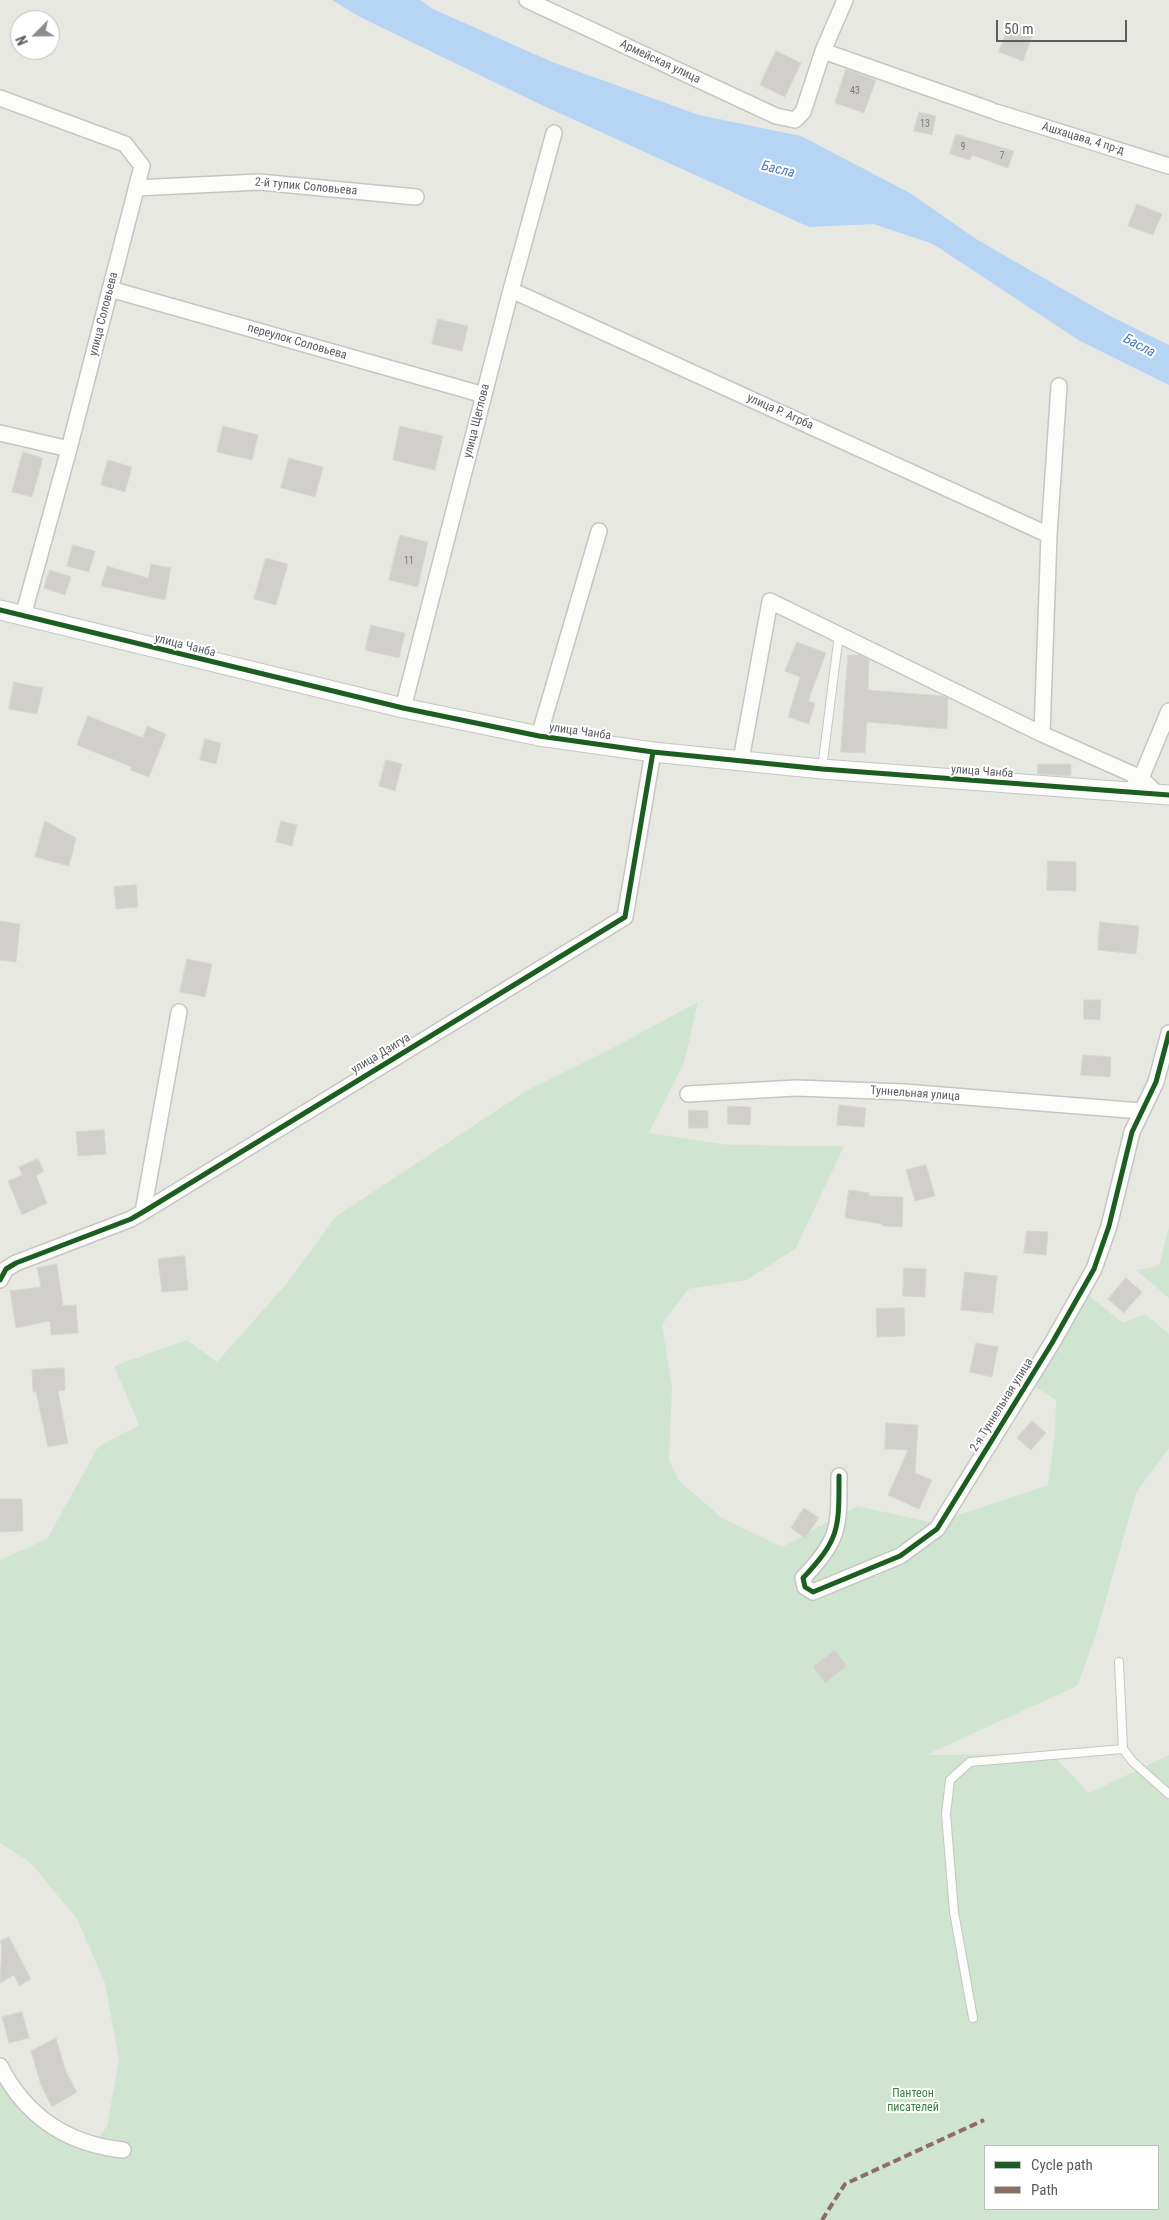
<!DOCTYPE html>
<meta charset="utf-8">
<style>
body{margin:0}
#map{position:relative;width:1169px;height:2220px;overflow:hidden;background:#e8e8e3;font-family:"Roboto Condensed",sans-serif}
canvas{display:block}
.legend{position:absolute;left:984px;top:2145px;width:175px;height:65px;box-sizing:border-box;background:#fff;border:1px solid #bdbebf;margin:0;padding:6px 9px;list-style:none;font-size:15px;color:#595c60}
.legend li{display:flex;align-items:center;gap:10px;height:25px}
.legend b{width:25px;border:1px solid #bdbebf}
.north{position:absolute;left:10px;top:10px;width:50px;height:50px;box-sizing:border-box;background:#fff;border:1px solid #bdbebf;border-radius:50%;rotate:247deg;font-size:14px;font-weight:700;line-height:20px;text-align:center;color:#595c60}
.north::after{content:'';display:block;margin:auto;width:18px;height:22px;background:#8b8d8e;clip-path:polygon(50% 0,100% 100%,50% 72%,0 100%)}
.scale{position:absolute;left:996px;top:20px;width:131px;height:22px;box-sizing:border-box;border:2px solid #595c60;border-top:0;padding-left:6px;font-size:15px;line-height:18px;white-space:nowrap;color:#595c60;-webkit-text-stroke:4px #fff;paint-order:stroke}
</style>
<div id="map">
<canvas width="1169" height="2220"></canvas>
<ul class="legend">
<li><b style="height:6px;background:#1b5e20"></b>Cycle path</li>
<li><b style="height:6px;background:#8d6e63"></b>Path</li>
</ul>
<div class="north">N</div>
<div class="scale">50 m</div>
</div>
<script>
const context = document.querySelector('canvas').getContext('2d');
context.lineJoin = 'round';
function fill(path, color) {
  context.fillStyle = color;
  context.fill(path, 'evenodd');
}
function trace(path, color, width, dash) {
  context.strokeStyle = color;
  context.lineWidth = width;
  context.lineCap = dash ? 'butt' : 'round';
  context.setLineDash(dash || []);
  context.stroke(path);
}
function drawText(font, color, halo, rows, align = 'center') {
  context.font = font + ' "Roboto Condensed",sans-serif';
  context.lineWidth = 4;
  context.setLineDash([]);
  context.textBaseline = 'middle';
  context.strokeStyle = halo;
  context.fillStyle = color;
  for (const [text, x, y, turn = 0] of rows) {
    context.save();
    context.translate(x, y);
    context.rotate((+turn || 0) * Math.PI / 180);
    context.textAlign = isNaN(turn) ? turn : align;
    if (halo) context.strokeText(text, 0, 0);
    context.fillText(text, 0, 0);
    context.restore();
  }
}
fill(new Path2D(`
 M698,1002l-14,61 -35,70 80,12 115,1 -48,102 -49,32 -59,9 -26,36 10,61 -3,74 10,21 43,37 60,29 75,-41 77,17 114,-38 7,-53 1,-32 -21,-13 53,-92 35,28 22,-9 24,20v114l-33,45 -40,142 -19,51 -151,69 126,-1 37,39 80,-38v465h-1169v-141c29,36 45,56 90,72l17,-25 12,-66 -14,-77 -28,-64 -47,-57 -30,-19v-283l47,-21 51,-92 41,-22 -25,-59 73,-26 30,22 71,-80 47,-65 191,-126 83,-41zM985,2146h173v63h-173z
 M1169,1227v71l-33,-28 23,-4z`), '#d0e5d0');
fill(new Path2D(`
 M332,0h88l13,9 119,53 147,53 102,21 109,57 66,46 132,76 61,30v40l-89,-44 -147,-97 -60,-20 -64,3 -276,-126 -173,-84z`), '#b6d4f4');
const building = new Path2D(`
 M1010,22l24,9 -11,30 -24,-9z
 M776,51l25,12 -16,34 -25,-12z
 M846,69l30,11 -12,33 -29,-10z
 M919,112l17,4 -4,19 -18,-4z
 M956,134l58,17 -6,17 -36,-13 -2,5 -20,-6z
 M1137,204l25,10 -9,21 -25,-9z
 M438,319l30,7 -6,25 -30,-7z
 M223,426l35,9 -6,25 -35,-8z
 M400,426l43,10 -8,34 -42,-10z
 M23,452l20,6 -11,39 -20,-5z
 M289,458l34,9 -8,30 -34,-9z
 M108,460l24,7 -7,25 -24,-7z
 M400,535l28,7 -10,45 -29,-7z
 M73,545l22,6 -6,21 -22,-6z
 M266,558l22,6 -12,41 -22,-6z
 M151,564l20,4 -6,32 -64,-14 6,-20 41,12z
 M50,570l21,7 -6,18 -21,-7z
 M371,625l34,8 -6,25 -34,-8z
 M797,642l29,11 -18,48 7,2 -6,21 -21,-7 12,-40 -15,-6z
 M848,655h12l9,5 -1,30 74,6 6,2 -1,31 -80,-7 -2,31 -24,-1z
 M14,682l29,6 -6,26 -28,-5z
 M88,716l55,22 4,-12 19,8 -17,43 -19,-7 2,-3 -55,-22z
 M205,739l16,4 -5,21 -16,-4z
 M386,760l16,4 -7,27 -16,-5z
 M1038,764h33v12l-33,-2z
 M45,821l31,17 -7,28 -34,-9z
 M281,821l16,4 -5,21 -16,-4z
 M1048,861l28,1v29l-29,-1z
 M136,885l2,22 -22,2 -2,-22z
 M0,921l20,3 -4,38 -16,-2z
 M1100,922l39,4 -3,28 -38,-4z
 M187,959l25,5 -7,33 -25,-5z
 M1084,1000h17l-1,20 -16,-1z
 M1083,1055l28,2 -1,20 -29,-2z
 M839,1105l27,3 -2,19 -27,-2z
 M728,1106l23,1 -1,18 -22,-1z
 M689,1110l19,1v17h-19z
 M104,1130l2,24 -28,2 -2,-24z
 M38,1159l6,12 -8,5 11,27 -25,12 -14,-34 14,-6 -3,-8z
 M926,1165l9,31 -20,5 -9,-31z
 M849,1190l20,3v3l34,1 -1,30 -20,-1v-2l-37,-6z
 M1027,1231l21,1 -2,23 -22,-2z
 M185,1256l3,34 -26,2 -4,-33z
 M57,1264l6,42 13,-1 2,28 -27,2 -1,-14 -34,7 -6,-37 31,-4 -4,-19z
 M904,1268l22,1 -1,28 -22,-1z
 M965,1272l32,4 -4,37 -32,-3z
 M1126,1278l16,14 -18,21 -16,-14z
 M904,1308l1,28 -28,1 -1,-28z
 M976,1343l22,4 -6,30 -22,-5z
 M64,1368l1,22 -7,1 10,52 -20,4 -12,-55h-3l-1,-22z
 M1032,1421l14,12 -15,17 -14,-12z
 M886,1423l32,2 -3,48 17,7 -13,29 -31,-14 20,-45 -23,-1z
 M0,1499h22l1,32 -23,1z
 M804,1508l15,10 -14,20 -14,-10z
 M835,1650l12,16 -22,17 -12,-16z
 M9,1937l22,42 -12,7 -5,-11 -14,8 2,-37 -2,-5z
 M22,2012l7,26 -20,5 -7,-26z
 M56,2038l10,34 11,20 -25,15 -11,-22 -10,-34z`);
fill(building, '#d0cfcc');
trace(building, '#d8d7d2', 1);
const service = new Path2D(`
 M822,769l17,-135
 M1119,1662l4,87 10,13 36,32
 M973,2018l-19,-106 -8,-98 4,-34 20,-18 153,-13`);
const minor = new Path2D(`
 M527,0l249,116 19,4 8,-8 20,-61 22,-51
 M823,51l168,59
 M0,98l125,46 17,22 -73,283 -46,167
 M996,112l173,54
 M136,188l123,-6 157,15
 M110,289l374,106
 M511,290l538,245
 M0,433l69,16
 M403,708l108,-418 43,-157
 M1042,734l7,-199 10,-149
 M539,736l60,-205
 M741,760l29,-159 272,133 99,44 16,16
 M1135,784l6,-6 28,-67
 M688,1094l108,-6 108,4 237,19
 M143,1212l36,-200
 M0,1280l6,-11 10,-6 115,-44 12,-7 482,-295 28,-165
 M839,1476c0,52 1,63 -36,102l2,9 8,5 87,-36 37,-27 115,-186 42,-74 15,-43 23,-94 24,-50 13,-49
 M0,2066c26,51 67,78 123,84`);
const tertiary = new Path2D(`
 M0,610l403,98 136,28 114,16 169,17 347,26`);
trace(service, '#c5c5c3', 10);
trace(minor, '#c5c5c3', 18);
trace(tertiary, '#c5c5c3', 21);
trace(service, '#fcfcfb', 8);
trace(minor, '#fcfcfb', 15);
trace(tertiary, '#fcfcfb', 19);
trace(new Path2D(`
 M822,2220l23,-36 139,-64`), '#8d6e63', 4, [8, 4]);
trace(new Path2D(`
 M0,610l403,98 136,28 114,16 169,17 347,26
 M0,1280l6,-11 10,-6 115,-44 12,-7 482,-295 28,-165
 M839,1476c0,52 1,63 -36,102l2,9 8,5 87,-36 37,-27 115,-186 42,-74 15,-43 23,-94 24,-50 13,-49`), '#1b5e20', 5);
drawText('10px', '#787a7c', null, [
 ["43",855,91],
 ["13",925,124],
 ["9",963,147],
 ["7",1002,156],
 ["11",409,561]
]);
drawText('12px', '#595c60', '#fff', [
 ["Армейская улица",660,62,25],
 ["Ашхацава, 4 пр-д",1083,139,17],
 ["2-й тупик Соловьева",306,187,5],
 ["улица Соловьева",104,314,-76],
 ["переулок Соловьева",297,342,16],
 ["улица Р. Агрба",780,412,24],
 ["улица Щеглова",477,421,-76],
 ["улица Чанба",185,646,14],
 ["улица Чанба",580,732,8],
 ["улица Чанба",982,772,4],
 ["улица Дзигуа",381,1054,-31],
 ["Туннельная улица",915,1094,4],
 ["2-я Туннельная улица",1002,1405,-58]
]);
drawText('12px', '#378140', '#fff', [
 ["Пантеон",913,2094],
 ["писателей",913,2108]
]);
drawText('italic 14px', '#4576bd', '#fff', [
 ["Басла",778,170,13],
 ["Басла",1139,346,28]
]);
</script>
